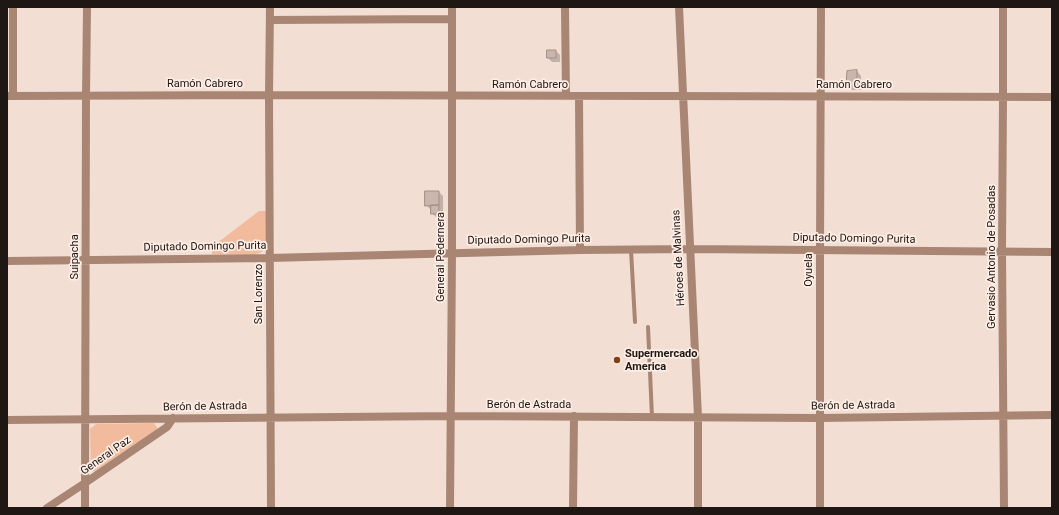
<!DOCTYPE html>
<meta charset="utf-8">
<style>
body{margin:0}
#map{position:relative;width:1059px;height:515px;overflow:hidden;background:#f3ded4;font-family:Roboto,sans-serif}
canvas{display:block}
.frame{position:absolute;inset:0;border:8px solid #1e1713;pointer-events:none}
</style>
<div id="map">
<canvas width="1059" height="515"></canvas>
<div class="frame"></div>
</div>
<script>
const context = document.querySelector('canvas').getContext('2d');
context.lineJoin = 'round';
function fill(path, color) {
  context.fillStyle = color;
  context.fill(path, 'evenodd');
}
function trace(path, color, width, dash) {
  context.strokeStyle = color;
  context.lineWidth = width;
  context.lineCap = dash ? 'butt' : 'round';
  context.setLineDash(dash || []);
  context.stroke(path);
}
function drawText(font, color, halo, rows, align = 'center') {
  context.font = font + ' Roboto,sans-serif';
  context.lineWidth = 3.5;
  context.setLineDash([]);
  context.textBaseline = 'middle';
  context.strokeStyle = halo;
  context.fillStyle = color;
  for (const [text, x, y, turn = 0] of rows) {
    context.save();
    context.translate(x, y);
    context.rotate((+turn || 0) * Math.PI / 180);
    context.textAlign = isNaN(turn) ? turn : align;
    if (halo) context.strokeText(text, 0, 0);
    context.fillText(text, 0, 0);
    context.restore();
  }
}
fill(new Path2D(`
 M259,211h7c0,7 2,34 -2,39 -2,2 -5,3 -8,4h-44v-7z
 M154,423l4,6 -64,43 -3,-3 -1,-40 6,-5z`), '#f3bb9e');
fill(new Path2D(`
 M556,51l4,4v7h-8l-4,-4z
 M857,71l4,5v14h-9l-5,-4z
 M439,192l4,4v21h-7l-4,-4v-4h-2l-4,-4z`), '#0003');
const building = new Path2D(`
 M547,50h9v8h-9z
 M857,70v16h-11l1,-15z
 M425,191h14v14l-14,1z
 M431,205h8v9h-8z`);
fill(building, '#cab6ac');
trace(building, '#a28f85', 1);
trace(new Path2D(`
 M631,250l4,72
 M648,327l4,90`), '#a98673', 4);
trace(new Path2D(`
 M13,7v89
 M270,7l-1,88 2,413
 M565,7l1,89
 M679,7l19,410v91
 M1003,7v90l-1,155 2,256
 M270,20l182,-1
 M7,96l262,-1 783,2
 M579,96l1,154
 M7,261l262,-3 311,-8 110,-1 362,3
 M7,420l444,-4 369,2 232,-3
 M47,508l38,-25 82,-56 6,-9
 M85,508l1,-412 1,-89
 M450,508l2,-256v-245
 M573,508l1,-92
 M820,508v-258l1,-243`), '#a98673', 8);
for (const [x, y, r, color] of [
 [617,360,4,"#844014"]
]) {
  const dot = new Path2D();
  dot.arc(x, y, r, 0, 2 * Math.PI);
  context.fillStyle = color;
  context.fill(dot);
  trace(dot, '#fdede4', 1.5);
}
drawText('11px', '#1e1713', '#fdede4', [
 ["Ramón Cabrero",205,84],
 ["Ramón Cabrero",530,85],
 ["Ramón Cabrero",854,85],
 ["Diputado Domingo Purita",854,239,1],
 ["Diputado Domingo Purita",529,240,-1],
 ["Diputado Domingo Purita",205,247,-1],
 ["Suipacha",75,257,-90],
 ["General Pedernera",441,257,-90],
 ["Gervasio Antonio de Posadas",992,257,-90],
 ["Héroes de Malvinas",679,258,-93],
 ["Oyuela",809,270,-90],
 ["San Lorenzo",259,294,-90],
 ["Berón de Astrada",529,405],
 ["Berón de Astrada",853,406,-1],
 ["Berón de Astrada",205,407,-1],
 ["General Paz",106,456,-35]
]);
drawText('bold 11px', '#1e1713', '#fdede4', [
 ["Supermercado",625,354],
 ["America",625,367]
], 'left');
</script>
